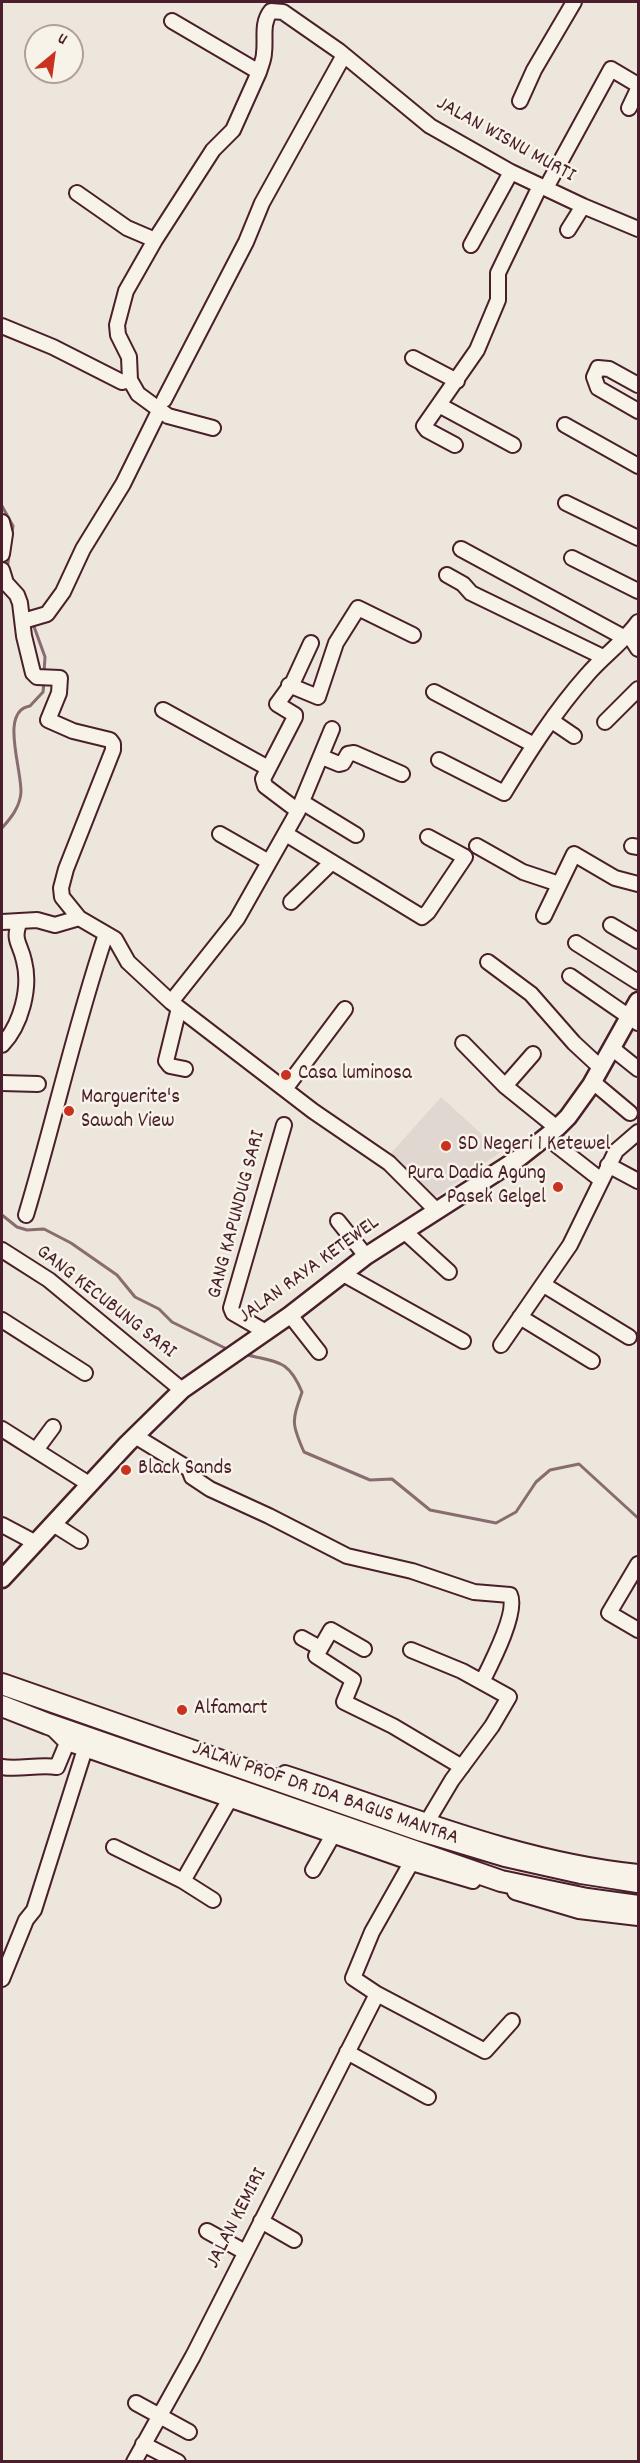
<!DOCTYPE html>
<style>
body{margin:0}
#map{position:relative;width:640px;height:2463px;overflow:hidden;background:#ece6dd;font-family:Dekko,sans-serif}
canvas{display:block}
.frame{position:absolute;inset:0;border:3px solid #4a1f2b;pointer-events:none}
.north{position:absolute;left:24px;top:24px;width:60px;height:60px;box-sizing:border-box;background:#f7f3e8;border:2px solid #b29e9c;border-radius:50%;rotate:29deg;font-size:16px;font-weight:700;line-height:24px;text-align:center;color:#4a1f2b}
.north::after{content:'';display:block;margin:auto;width:21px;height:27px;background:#c8321e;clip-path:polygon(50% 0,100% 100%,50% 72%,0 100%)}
</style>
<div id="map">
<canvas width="640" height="2463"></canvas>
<div class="frame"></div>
<div class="north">U</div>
</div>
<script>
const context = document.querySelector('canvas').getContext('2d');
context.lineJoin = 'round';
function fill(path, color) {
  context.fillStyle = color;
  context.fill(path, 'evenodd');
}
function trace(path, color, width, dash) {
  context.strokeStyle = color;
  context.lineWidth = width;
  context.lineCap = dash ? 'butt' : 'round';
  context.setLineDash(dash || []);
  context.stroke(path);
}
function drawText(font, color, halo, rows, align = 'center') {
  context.font = font + ' Dekko,sans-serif';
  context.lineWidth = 5;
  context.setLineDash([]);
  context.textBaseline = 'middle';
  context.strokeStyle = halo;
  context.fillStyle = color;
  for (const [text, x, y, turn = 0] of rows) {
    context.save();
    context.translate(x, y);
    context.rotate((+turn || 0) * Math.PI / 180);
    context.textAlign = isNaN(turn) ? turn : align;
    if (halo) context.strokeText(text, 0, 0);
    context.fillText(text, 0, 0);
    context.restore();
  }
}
fill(new Path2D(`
 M441,1097l60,55 -70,48 -46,-40z`), '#e0d7d0');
trace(new Path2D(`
 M2,506l11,20 -6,44
 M32,621l13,36 -1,16
 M2,828c9,-10 18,-21 19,-36 0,-27 -21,-81 9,-86l13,-14 1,-10
 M2,1215l15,12 10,3 17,-1 27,14 46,32 18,22 24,12 13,13 57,28
 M244,1354c33,9 44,4 58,38 -10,29 -11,31 2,60l66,28 22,-1 38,31 66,13 20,-11 20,-30 14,-12 29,-6 59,54`), '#896c6f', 3);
const minor = new Path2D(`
 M172,21l87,51 -26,58 -20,20 -58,90 -29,51 -9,34 1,10 11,22 1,23 8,14 30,22 45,12
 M259,72c2,-7 5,-13 5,-19 2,-14 -3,-30 7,-42l12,1 56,39 91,75 81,46 72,34 55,23
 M520,101l14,-31 40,-68
 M629,108l9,-19
 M546,188l65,-119 27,16
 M77,193l50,35 28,12
 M568,230l15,-24
 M471,245l40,-73
 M2,326l51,21 69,35 8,-2
 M413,358l44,23
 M638,385l-29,-16 -11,-1 -4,9 4,11 40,23
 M164,400l82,-158 16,-39 82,-148
 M439,405l74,40
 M565,425l73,41
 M455,445l-28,-15 -3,-4 53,-76 21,-50v-27l42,-87
 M566,503l72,35
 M2,522l3,12 -3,20
 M461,549l164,89
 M572,558l66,33
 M2,570l4,13 11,12 3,8 4,33 9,37 4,4 23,1 -1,15 -11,27 25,11 37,9 3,4v6l-47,119 -5,19 1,9 17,21 36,21 13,23 43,40 142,109 76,52 48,48
 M447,575l16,9 8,9 132,64
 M23,621l24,-7 16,-22 20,-43 40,-65 36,-73
 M629,635l9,14
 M289,685l29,12 18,-54 22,-35 55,27
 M434,692l100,53
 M163,710l105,58
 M552,721l22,15
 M605,722l33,-33
 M322,757l17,7 4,-1 5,-9 6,-1 48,21
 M439,760l65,33c25,-41 51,-82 83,-118 16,-19 37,-33 51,-53
 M302,802l54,33
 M298,811l-33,-25 -2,-7 32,-62v-2l-18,-11 16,-22 18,-39
 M220,834l49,28
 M286,834l136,83 6,-5 37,-55 -37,-20
 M477,846l46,26 36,12
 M632,846l6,1
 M291,902l41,-40
 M544,916l30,-62 41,24 23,6
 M2,922l35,-2 18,5 24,-7
 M611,925l27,16
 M576,943l62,39
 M488,962l43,32 43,49 27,25
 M570,976l68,47
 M171,1002l66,-83 61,-108 34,-82
 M179,1008l-13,53 4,5 15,3
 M463,1043l42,43 52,42
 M2,1045c19,-20 29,-57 22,-84 -4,-19 -12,-20 -4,-40
 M613,1049l25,20
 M593,1082l37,31
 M2,1083l36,1
 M505,1086l28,-32
 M285,1089l60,-80
 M546,1137l55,43
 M608,1165l30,16
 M26,1215c28,-93 49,-189 80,-281
 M338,1221l28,35
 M404,1231l45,41
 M2,1250l47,30 133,110
 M343,1274l120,67
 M544,1285l85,52
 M290,1315l29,37
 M520,1317l72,44
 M2,1320l83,53
 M266,1332l-33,-19 -2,-5 53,-183
 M501,1345l69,-100 46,-94 22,-19
 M2,1429l87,55
 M135,1436l54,33 3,8 18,12 59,27 78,40 65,15 62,21 36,3c8,17 -19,69 -28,87
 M36,1450l17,-23
 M53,1524l27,17
 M2,1525l34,18
 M638,1564l-29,49 29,17
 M302,1638l18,10
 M364,1649l-33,-19 -15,26 37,24 -9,22 49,24 69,41
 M411,1650l51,21 47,26 -17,29 -40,54 -28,47
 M51,1727l16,16 345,120 61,18
 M2,1767c18,3 36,-3 55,0l10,-24
 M285,1773c116,37 232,87 353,99
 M114,1847l69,34 47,-82
 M415,1856l-43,76 -19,46 24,16 108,57 27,-30
 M313,1870l20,-35
 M183,1881l30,19
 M515,1892l64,19 59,7
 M2,1979l24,-59 8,-10 51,-161
 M347,2052l81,45
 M261,2221l33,19
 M207,2231l38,21
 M136,2403l53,29
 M143,2444l35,18
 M134,2462l59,-106 184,-362`);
const major = new Path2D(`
 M2,1579l125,-135 55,-54 108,-75 76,-59 153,-98 38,-30 11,-11 23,-32 47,-84`);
const highway = new Path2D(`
 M2,1684l420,147 83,25 76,17 57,9
 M2,1706l46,18 453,157 86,18 51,7`);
trace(minor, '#4a1f2b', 18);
trace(major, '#4a1f2b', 21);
trace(highway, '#4a1f2b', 24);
trace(minor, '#f7f3e8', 14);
trace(major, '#f7f3e8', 16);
trace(highway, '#f7f3e8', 20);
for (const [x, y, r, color] of [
 [286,1075,6,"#c8321e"],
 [69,1111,6,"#c8321e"],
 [446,1146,6,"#c8321e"],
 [558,1187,6,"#c8321e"],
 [126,1470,6,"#c8321e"],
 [182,1710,6,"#c8321e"]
]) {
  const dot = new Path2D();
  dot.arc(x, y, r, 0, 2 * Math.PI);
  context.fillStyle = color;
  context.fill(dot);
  trace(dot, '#f7f3e8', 2);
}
drawText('21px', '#4a1f2b', '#f7f3e8', [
 ["JALAN WISNU MURTI",505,141,29],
 ["GANG KAPUNDUG SARI",238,1215,-75],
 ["JALAN RAYA KETEWEL",310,1271,-36],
 ["GANG KECUBUNG SARI",105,1303,38],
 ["JALAN PROF DR IDA BAGUS MANTRA",325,1795,19],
 ["JALAN KEMIRI",238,2219,-63]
]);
drawText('21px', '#4a1f2b', '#f7f3e8', [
 ["Casa luminosa",298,1075],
 ["Marguerite's",81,1099],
 ["Sawah View",81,1123],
 ["SD Negeri 1 Ketewel",458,1146],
 ["Pura Dadia Agung",546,1175,"right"],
 ["Pasek Gelgel",546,1199,"right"],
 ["Black Sands",138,1470],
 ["Alfamart",194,1710]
], 'left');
</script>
